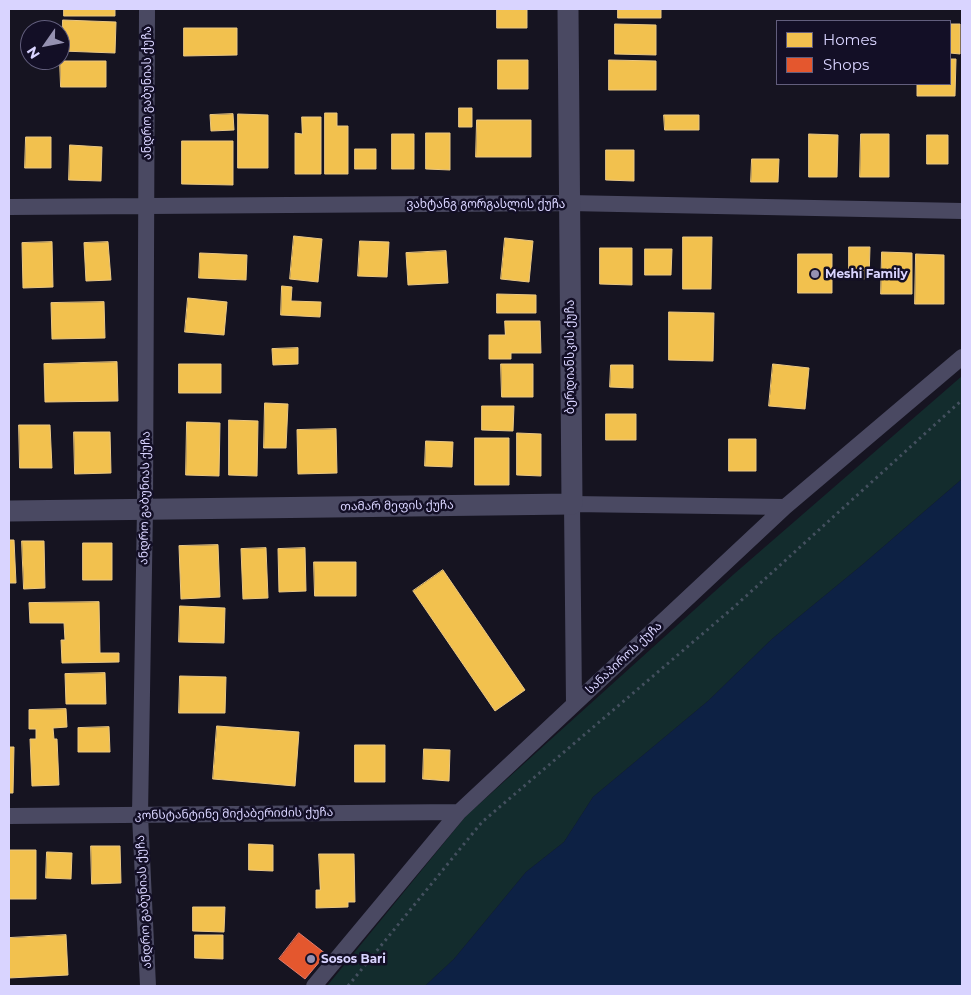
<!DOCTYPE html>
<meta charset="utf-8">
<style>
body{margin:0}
#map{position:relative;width:971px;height:995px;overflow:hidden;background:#161421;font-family:Montserrat,sans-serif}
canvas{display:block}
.frame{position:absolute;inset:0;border:10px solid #d9d4ff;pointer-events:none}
.legend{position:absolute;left:776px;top:20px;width:175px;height:65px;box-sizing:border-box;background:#130f26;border:1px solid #625e7d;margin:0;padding:6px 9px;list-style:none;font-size:15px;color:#d9d4ff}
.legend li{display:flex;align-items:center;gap:10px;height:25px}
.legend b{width:25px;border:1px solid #625e7d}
.north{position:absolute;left:20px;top:20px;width:50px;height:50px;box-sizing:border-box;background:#130f26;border:1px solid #625e7d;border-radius:50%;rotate:237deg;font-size:14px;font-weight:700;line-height:20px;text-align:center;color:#d9d4ff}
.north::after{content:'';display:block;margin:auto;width:18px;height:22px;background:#9591b1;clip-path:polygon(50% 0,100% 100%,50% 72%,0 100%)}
</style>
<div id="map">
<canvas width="971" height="995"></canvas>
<div class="frame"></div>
<ul class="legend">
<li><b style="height:14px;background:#f2c14e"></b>Homes</li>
<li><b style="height:14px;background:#e4572e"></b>Shops</li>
</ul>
<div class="north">N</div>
</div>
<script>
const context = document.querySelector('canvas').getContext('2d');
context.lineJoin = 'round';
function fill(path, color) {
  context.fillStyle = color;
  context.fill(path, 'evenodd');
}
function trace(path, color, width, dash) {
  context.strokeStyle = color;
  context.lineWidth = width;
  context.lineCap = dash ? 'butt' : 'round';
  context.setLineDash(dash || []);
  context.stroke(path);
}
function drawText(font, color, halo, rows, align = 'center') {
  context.font = font + ' Montserrat,"Noto Sans Georgian",sans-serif';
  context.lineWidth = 5;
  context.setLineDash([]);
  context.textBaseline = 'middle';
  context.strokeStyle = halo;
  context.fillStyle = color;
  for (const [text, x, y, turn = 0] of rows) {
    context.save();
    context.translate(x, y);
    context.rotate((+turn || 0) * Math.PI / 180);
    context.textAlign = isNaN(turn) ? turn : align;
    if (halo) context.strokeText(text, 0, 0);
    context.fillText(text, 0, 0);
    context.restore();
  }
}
fill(new Path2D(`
 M962,376v103l-100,86 -90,74 -64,62 -115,96 -29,45 -38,30 -72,87 -29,27h-98l139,-170 268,-242z`), '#132c2d');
fill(new Path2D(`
 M962,479v507h-537l29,-27 72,-87 38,-30 29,-45 115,-96 64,-62 90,-74z`), '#0d2144');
const homes = new Path2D(`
 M64,9h51v7h-51z
 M497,9h30v19h-30z
 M618,9h43v9h-43z
 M63,20l53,2 -1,31 -53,-2z
 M615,24l41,1v30l-41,-1z
 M950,24h10v30l-10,-1z
 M184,28h53v27l-53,1z
 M950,59h6l-1,37h-38v-12h33z
 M498,60h30v29h-30z
 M609,60l47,1v29h-47z
 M60,61h46v26h-45z
 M459,108h13v19h-13z
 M325,113h12v13h11v48h-23z
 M233,114l1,16 -23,1 -1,-16z
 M238,114l30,1v53h-30z
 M664,115h35v15h-34z
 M302,117h19v57h-26v-41l7,1z
 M477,120h54v37h-55z
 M426,133h24v37l-24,-1z
 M392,134h22v35h-22z
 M809,134l29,1 -1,42h-28z
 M861,134h28v43h-29z
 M927,135h21v29h-21z
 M26,137h25v31h-26z
 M182,141h51v44l-51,-1z
 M70,145l32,2 -1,34 -32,-1z
 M355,149h21v20h-21z
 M606,150h28v31l-28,-1z
 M752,159h27l-1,23h-27z
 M294,236l28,3 -4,43 -28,-3z
 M683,237h29l-1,52h-28z
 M505,238l28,3 -4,41 -28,-3z
 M360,241l29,1 -2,35 -29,-1z
 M52,242l1,45 -30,1 -1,-45z
 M108,242l3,38 -25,1 -2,-38z
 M849,247h21l-1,32 -20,-1z
 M600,248h32v37l-32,-1z
 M645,249h27l-1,26h-26z
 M446,251l2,32 -40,2 -2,-32z
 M882,252l30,1v41h-31z
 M200,253l47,2 -1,25 -47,-2z
 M798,254h34v39h-34z
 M916,254l28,1v49h-29z
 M282,286l10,1 -1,14 30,1 -1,15 -39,-2z
 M497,294l39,1v18h-39z
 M188,298l39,4 -3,33 -39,-3z
 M104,302l1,36 -53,1 -1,-36z
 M669,312l45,1 -1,48 -44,-1z
 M505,321h35l1,32h-30v6h-22v-24h16z
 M298,348v16l-25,1 -1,-16z
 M117,362l1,39 -73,1 -1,-38z
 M179,364h42v29h-42z
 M501,364h32v33h-31z
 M773,364l36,4 -4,41 -36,-3z
 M611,365h22v23l-23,-1z
 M265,403l23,1 -2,44h-22z
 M482,406h32l-1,25 -31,-1z
 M606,414h30v26h-30z
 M229,420l29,1 -1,55 -28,-1z
 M187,422l33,1 -1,53 -33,-1z
 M19,425h31l2,43h-32z
 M336,429l1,44 -39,1 -1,-44z
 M74,432h36l1,41 -36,1z
 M517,433l24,1v42l-24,-1z
 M475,438h34v47h-34z
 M729,439h27v32h-27z
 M426,441l27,1 -1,25 -27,-1z
 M9,540h5l2,43h-7z
 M22,541h22l1,47 -21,1z
 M83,543h29v37h-29z
 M218,545l2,52 -39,2 -2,-53z
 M266,548l2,50 -25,1 -2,-50z
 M305,548l1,43 -27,1 -1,-43z
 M314,562h42v34h-41z
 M443,570l82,120 -30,21 -82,-120z
 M99,602l1,51h19v9l-57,1 -1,-23h4l-1,-17h-34l-1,-20z
 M180,606l45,2 -1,35 -45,-1z
 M105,673l1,31h-40l-1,-30z
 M180,676l46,1 -1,36h-46z
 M66,709l1,18 -14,1 1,11h3l2,46 -27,1 -2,-47h6v-10h-7v-19z
 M217,726l82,6 -4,54 -82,-7z
 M109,727l1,25h-32v-24z
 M355,745h30v37h-30z
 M9,747h5l-1,46h-4z
 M424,749l26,1 -1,31 -26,-2z
 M249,844l24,1v26l-24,-1z
 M91,846h29l1,37 -29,1z
 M9,850h27v49h-27z
 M47,852l25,1 -1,26 -25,-1z
 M319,854h35l1,48h-7v5l-32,1v-18h4z
 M193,907h32l-1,25 -31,-1z
 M66,935l2,40 -59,3v-40z
 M195,935h28v24l-28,-1z`);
fill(homes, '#f2c14e');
trace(homes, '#eac783', 1);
const shops = new Path2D(`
 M299,933l27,21 -21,25 -26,-20z`);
fill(shops, '#e4572e');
trace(shops, '#e17c6d', 1);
trace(new Path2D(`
 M348,986l134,-164 252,-215 228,-207`), '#44505f', 3, [2.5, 4]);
trace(new Path2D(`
 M147,9l-2,499 -5,307 8,171
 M9,207l560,-4 393,8
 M574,704l-2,-200 213,3
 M9,816l450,-4
 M314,986l145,-174 326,-305 177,-150`), '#4a4962', 16);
trace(new Path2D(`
 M9,511l563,-7 -4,-495`), '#4a4962', 21);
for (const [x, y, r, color] of [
 [815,274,5,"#9591b1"],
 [311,959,5,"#9591b1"]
]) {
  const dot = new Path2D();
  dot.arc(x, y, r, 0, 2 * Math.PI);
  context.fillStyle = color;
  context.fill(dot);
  trace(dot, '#130f26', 2);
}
drawText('12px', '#d9d4ff', '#130f26', [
 ["ანდრო გაბუნიას ქუჩა",147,93,-90],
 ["ვახტანგ გორგასლის ქუჩა",486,204],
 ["ბერდიანსკის ქუჩა",570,357,-90],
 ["ანდრო გაბუნიას ქუჩა",145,498,-89],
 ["თამარ მეფის ქუჩა",397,506,-1],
 ["სანაპიროს ქუჩა",624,658,-43],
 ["კონსტანტინე მიქაბერიძის ქუჩა",234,814,-1],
 ["ანდრო გაბუნიას ქუჩა",144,902,-93]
]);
drawText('bold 12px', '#d9d4ff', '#130f26', [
 ["Meshi Family",825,274],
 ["Sosos Bari",321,959]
], 'left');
</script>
